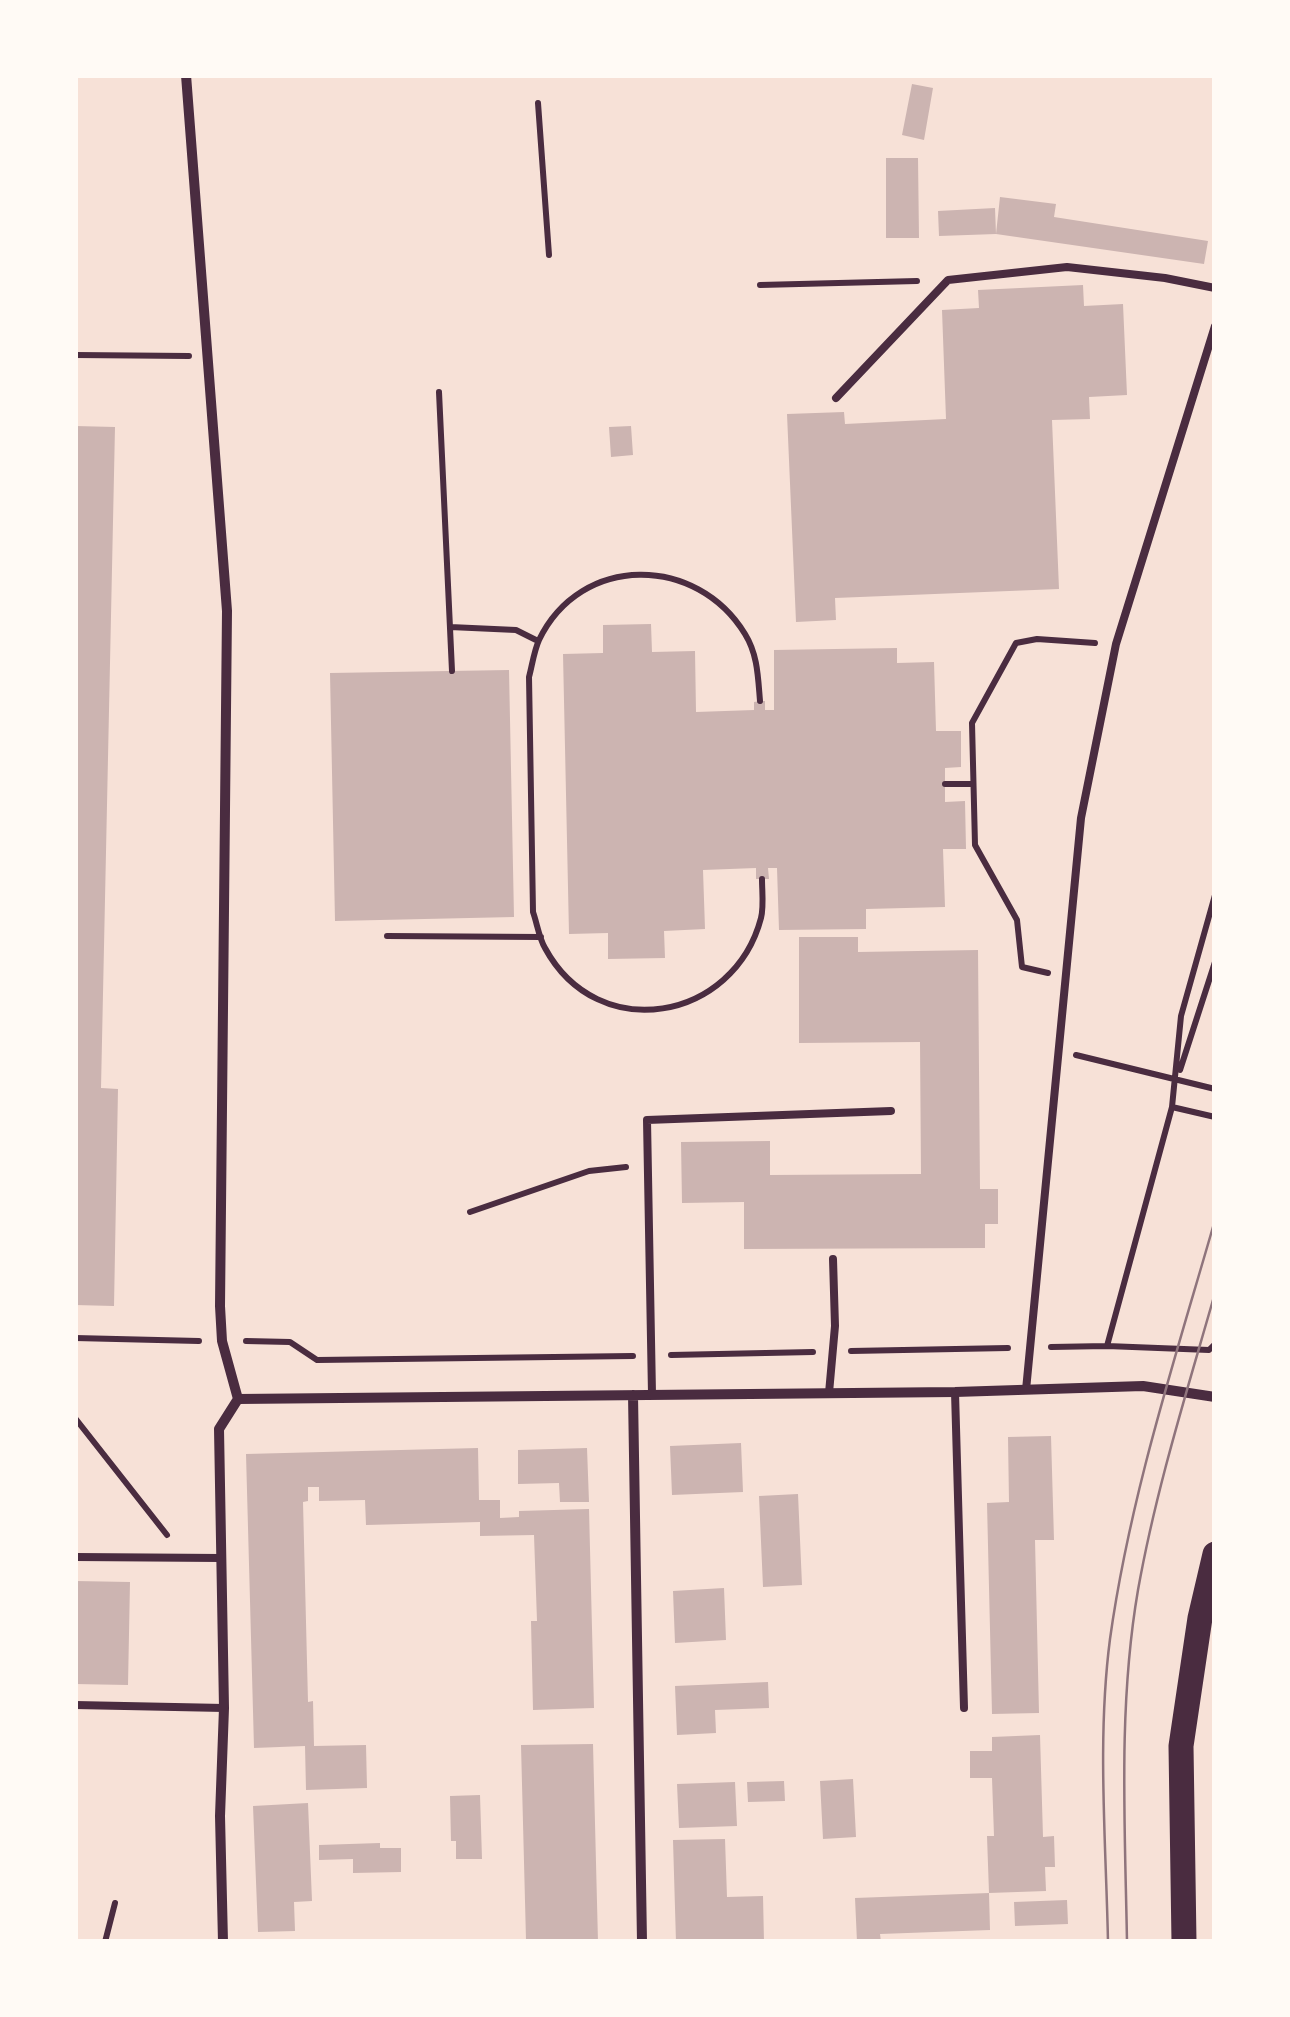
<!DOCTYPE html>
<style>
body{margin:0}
#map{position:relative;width:1290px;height:2017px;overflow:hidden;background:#f7e1d7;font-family:Lora,serif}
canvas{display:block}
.frame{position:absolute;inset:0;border:78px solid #fffaf5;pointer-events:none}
</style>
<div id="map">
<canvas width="1290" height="2017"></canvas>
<div class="frame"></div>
</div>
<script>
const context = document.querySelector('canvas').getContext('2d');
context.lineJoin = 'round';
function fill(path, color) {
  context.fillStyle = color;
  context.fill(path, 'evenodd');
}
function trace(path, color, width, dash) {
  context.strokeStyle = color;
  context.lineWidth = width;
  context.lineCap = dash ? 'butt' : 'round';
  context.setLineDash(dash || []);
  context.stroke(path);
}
fill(new Path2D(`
 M912,84l21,4 -9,52 -22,-5z
 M886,158h32l1,80h-33z
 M1000,197l56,7 -2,13 154,24 -4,23 -208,-30z
 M995,208l1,26 -57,2 -1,-25z
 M1083,285l1,21 39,-2 4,91 -38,2 1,22 -38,1 7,169 -224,9 1,22 -40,2 -9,-208 57,-2 1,12 101,-5 -4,-109 37,-2 -1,-18z
 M75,426l40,1 -14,661 17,1 -4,217 -39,-1z
 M631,426l2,29 -22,2 -2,-30z
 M651,624l1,28 43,-1 1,61 58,-2v-8l6,-1h5v9h9v-60l123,-2v15l37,-1 2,69h25v36l-16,1v34l20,-1 1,48h-23l2,58 -79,2v20l-87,1 -2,-62h-9l1,11h-13v-11l-53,2 2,59 -41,2 1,27 -57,1v-26l-39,1 -6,-280 40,-1v-28z
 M509,670l5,247 -179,4 -5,-248z
 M799,937h59v15l120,-2 2,239h18v35h-13v24l-241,1v-47l-62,1 -1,-61 89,-1v34l151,-1 -1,-132 -121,1z
 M1051,1436l3,104h-19l4,173 -47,1 -5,-211 22,-1 -1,-65z
 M741,1443l2,49 -71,3 -2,-49z
 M478,1448l1,52h21v18l19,-1v-6l70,-2 5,199 -61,2 -2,-89h6l-3,-86 -54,1v-14l-114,3 -1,-25 -46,1v-14h-11v14l-5,1 5,200 5,-1 1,45 52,-1 1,43 -61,2 -1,-44 -51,2 -8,-294z
 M587,1448l2,54h-29l-1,-19 -41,1v-34z
 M798,1494l4,91 -39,2 -4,-91z
 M75,1581l55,1 -2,103 -53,-1z
 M724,1588l2,52 -51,3 -2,-52z
 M768,1682l1,26 -54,2 1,23 -39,2 -2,-49z
 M1040,1735l3,102 11,-1 1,31h-10l1,24 -57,2 1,37 -110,4 1,8h-24l-2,-44 134,-5 -2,-57h7l-2,-58h-22v-27h22v-14z
 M593,1744l5,198 -72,-2 -5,-195z
 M853,1779l3,58 -33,2 -3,-58z
 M784,1781l1,20 -37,1 -1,-20z
 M735,1782l2,44 -58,2 -2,-44z
 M480,1795l2,64h-26v-18h-5l-1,-45z
 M308,1803l4,98 -18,1 1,29 -37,1 -5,-126z
 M725,1839l2,58 36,-1 1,46h-88l-3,-102z
 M380,1843v5h21v24l-48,1v-14l-34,1v-15z
 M1067,1900l1,24 -53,2 -1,-24z`), '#ccb4b1');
trace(new Path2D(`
 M538,103l11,152
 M760,285l157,-4
 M75,355l114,1
 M439,392l13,279
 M450,627l66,3 22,11
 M760,701c-2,-23 -2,-46 -15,-67 -48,-79 -164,-81 -206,6 -5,11 -7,26 -10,37l4,235c4,11 6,26 12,36 53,98 189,73 216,-30 3,-12 1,-26 1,-39
 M945,784h28
 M387,936l154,1
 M1048,973l-26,-6 -5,-47 -42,-75 -3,-122 44,-80 21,-4 58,4
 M1076,1055l139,34
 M1180,1070l35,-108
 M1172,1107l43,10
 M470,1212l119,-41 37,-4
 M75,1338l124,3
 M246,1341l44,1 27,18 316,-4
 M1107,1346l102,4 6,-6
 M1051,1347l56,-1 65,-239 9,-91 34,-121
 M851,1351l157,-3
 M671,1355l142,-3
 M75,1418l92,117
 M105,1942l10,-39`), '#4a2c40', 6);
trace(new Path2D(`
 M836,398l112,-118 119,-13 98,11 50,10
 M1026,1390l55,-572 35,-174 99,-318
 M955,1392l9,316
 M829,1393l6,-67 -2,-67
 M652,1394l-5,-274 244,-9
 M75,1557l146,1
 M75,1705l149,3`), '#4a2c40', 8);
trace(new Path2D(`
 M186,75l41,536 -7,695 2,35 16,58
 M633,1395l9,547
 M238,1399l717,-7 188,-6 72,11
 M223,1942l-3,-126 4,-108 -5,-279 19,-30`), '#4a2c40', 10);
trace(new Path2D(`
 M1184,1942l-3,-196 19,-128 15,-64`), '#4a2c40', 25);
trace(new Path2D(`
 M1108,1942c-2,-100 -11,-203 2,-303 20,-143 65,-280 105,-419
 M1127,1942c-2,-117 -9,-236 11,-352 18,-101 49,-199 77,-297`), '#8f747c', 2.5);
</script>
